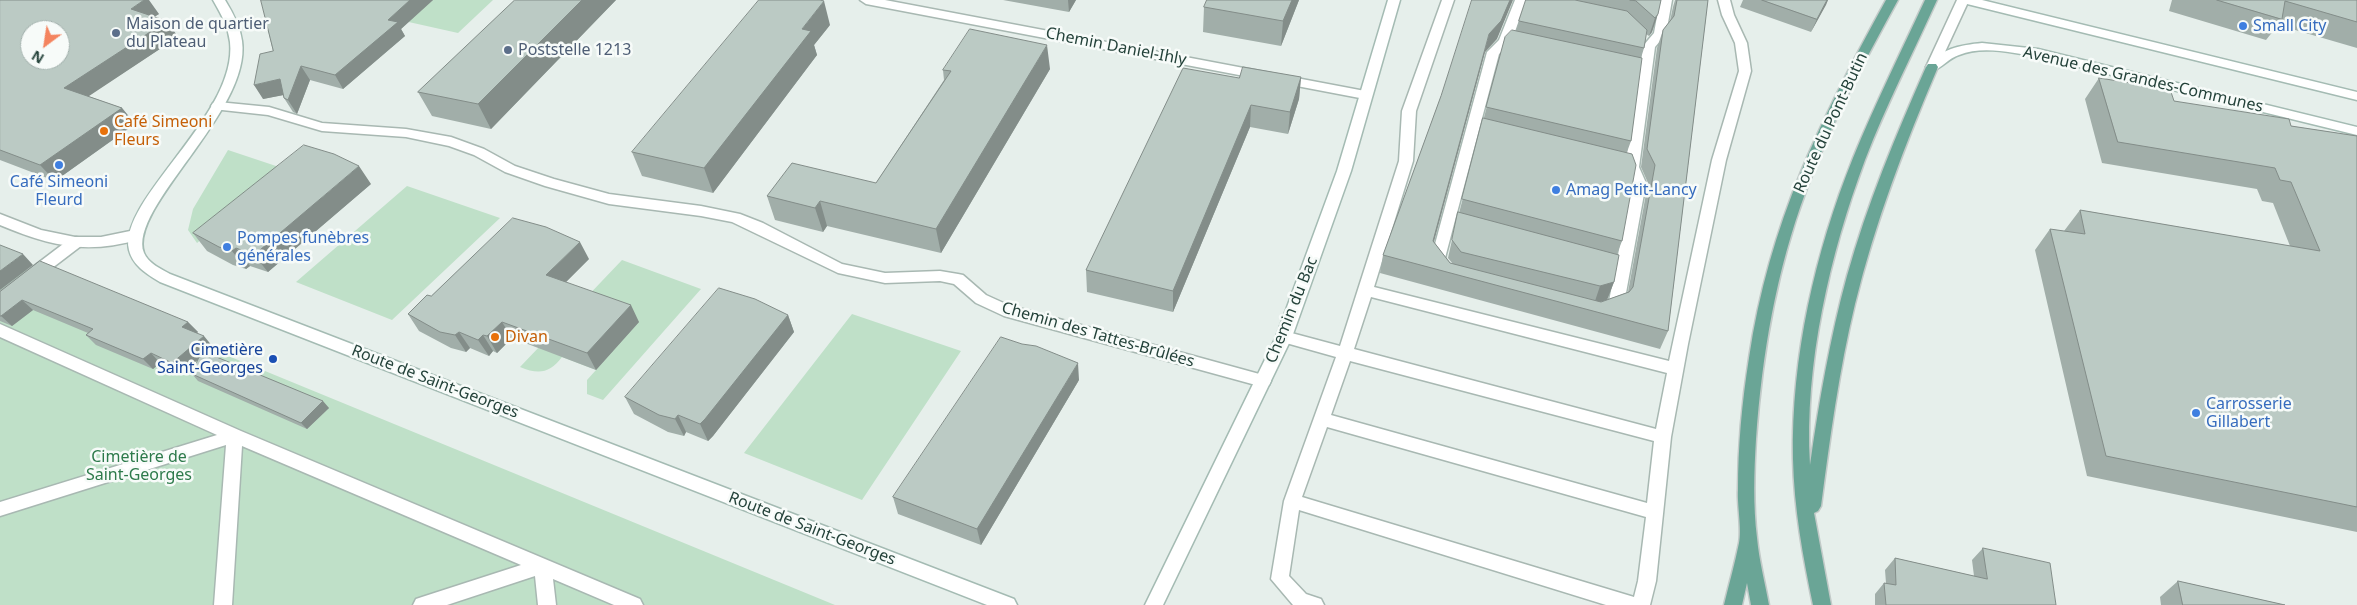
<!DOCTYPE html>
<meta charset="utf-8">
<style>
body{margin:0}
#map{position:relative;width:2357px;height:605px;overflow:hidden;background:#e6efeb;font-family:"Noto Sans",sans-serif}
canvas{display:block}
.north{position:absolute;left:20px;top:20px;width:50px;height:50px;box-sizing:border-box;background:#f7fbf9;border:1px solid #a3b1ad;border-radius:50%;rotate:211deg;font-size:14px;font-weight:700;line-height:20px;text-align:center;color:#24423a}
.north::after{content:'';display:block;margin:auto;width:18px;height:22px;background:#f4845f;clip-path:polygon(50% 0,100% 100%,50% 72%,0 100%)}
</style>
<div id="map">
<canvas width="2357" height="605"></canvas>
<div class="north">N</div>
</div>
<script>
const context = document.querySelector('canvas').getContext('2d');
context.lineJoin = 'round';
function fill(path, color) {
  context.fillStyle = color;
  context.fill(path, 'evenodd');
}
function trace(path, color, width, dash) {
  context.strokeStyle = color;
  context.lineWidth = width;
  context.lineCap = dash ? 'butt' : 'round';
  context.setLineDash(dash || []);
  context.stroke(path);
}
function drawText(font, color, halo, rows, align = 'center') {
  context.font = font + ' "Noto Sans",sans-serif';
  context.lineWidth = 5;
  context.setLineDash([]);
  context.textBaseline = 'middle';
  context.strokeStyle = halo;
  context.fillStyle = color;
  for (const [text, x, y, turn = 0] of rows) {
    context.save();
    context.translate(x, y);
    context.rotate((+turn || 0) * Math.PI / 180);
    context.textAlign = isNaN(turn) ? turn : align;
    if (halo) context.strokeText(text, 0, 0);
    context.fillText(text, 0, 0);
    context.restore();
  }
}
fill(new Path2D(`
 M367,0h126l-35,33 -103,-23z
 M228,150l60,20 -91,73 -9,-13 5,-21z
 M407,186l93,32 -108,102 -96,-38z
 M0,259l213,88 13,8 609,250h-835z
 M622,260l79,29 -98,111 -16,-6v-14l9,-10 -34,-13c-12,16 -23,18 -42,10z
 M852,314l109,37 -99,149 -118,-47z`), '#bfe0c8');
const lane = new Path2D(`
 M1442,0h12l-38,111 -3,50 -39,126 295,74 43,-201 27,-89 -4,-28 -13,-28 -4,-15h12l4,15 13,28 4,28 -25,89 -38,184 -17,93 -15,144 -6,24h-44l-307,-95 -10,66 17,18 15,5 3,6h-31l-22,-26 13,-78 52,-144 -57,-16 -3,-4 3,-4 5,-2 56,15 59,-185 3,-50zM1371,297l296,76 -11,56 -302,-80zM1350,361l304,80 -7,62 -316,-88zM1327,427l319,90 -8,64 -4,16 -332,-100z
 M1515,0h18l15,3 2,3 -6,4 -20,-4 -12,34 7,1 2,3 -6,4 -8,-2 -8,8 -54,204 7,10 -2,4c-10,3 -15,-5 -19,-13l56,-207 12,-12z
 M1660,0h12l-6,34 -11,13 -16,120 7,16 -22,121 -3,4 -17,7 -5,-2 -3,-4 3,-4 10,-4 23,-118 -7,-16 18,-121 11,-13z
 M1957,0h12l-31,67 -2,3h-8l-2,-3z
 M76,237l5,1 2,4 -2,4 -76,58 -5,2v-14l71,-54z
 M0,324l241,107 399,168 3,6h-29l-61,-26 3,26h-18l-3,-29 -88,29h-34l3,-6 6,-2 99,-32 -279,-119 -10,159h-18l12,-160 -226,71v-14l217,-67 -217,-98z`);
const street = new Path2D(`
 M860,0h25l480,91 6,4 -6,4 -499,-95z
 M218,102l51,5 53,16 84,6 45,8 33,12 31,17 39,13 55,15 92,12 39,8 23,9 79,41 43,9 55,-2 18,3 5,1 23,20 22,10 255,70 6,2 2,4 -2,4 -6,2 -259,-71 -28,-13 -22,-19 -14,-3 -55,2 -47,-10 -106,-51 -31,-6 -92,-12 -64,-18 -40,-14 -31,-17 -25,-9 -43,-9 -84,-6 -54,-16 -55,-6 -2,-3 2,-3z
 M0,214l41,16 34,7h26l34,-7 5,1 2,4 -2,4c-53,16 -90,7 -140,-14z`);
const secondary = new Path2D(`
 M213,0h12c8,13 15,26 17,41 10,70 -115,167 -98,212 4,10 17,16 26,21l844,325 3,6h-30l-827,-323c-13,-8 -27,-16 -31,-32 -11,-51 109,-135 101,-208 -2,-16 -9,-28 -17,-42z
 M1388,0h12l-49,171 -59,166 -129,268h-18l131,-268 61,-166z
 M1961,0h21l375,92v8l-394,-97z
 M1982,43l56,6 319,78v8l-319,-78c-24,-4 -55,-12 -79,-2 -10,3 -17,13 -27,16l-6,-4c13,-18 35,-22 56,-24z`);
const primary = new Path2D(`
 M1886,0h12c-34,62 -68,125 -92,191 -30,80 -44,164 -50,248 -2,33 -3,66 1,99 2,22 8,45 12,67h-18l-4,-22 -5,22h-18c5,-21 11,-42 15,-62 3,-13 -2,-39 -1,-53 0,-44 4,-88 11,-132 20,-135 72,-240 137,-358z
 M1925,0h12c-24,53 -51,105 -72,160 -35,93 -61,205 -55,305 9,-63 20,-127 37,-189 20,-72 49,-141 79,-209l2,-3h8l2,3c-33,77 -63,155 -83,237 -16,66 -25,134 -34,202l-3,5 -4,2 17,92h-18c-10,-48 -19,-97 -20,-146 -2,-101 22,-207 60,-301 22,-54 48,-106 72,-158z`);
trace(lane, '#a8b8b2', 3);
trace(street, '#a8b8b2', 3);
trace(secondary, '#a4bbb3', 3);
trace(primary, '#c2cac8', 3);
fill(lane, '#fff');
fill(street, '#fff');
fill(secondary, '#fff');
fill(primary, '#6aa596');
fill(new Path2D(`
 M0,0l159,14 -5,3 13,4 11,16 -90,59 34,12 13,16 -80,57 -55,-21z
 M261,0h172l-32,29 4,7 -62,53 -33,-9 -13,34 -4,-2 -9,-14 -1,-3 -20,4 10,-48z
 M515,0h101l-125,129 -59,-13 -14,-24z
 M1003,0h73l-7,12z
 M1207,0h92l-18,46 -78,-14 1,-25z
 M1526,0h135l-9,32 -3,4 -3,-2 -2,14 -3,10 -10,83 -4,11 -5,89 -5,13 -3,28 -7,18 -7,2h1l27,-10 20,-109 -7,-16 16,-119 6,-18 7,-9 3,-14 2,-7h33l-40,331 -8,18 -280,-76 3,-18 58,-159 56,-57 -12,13 -51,190 16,21 3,1 -5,-6 4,-18 53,-203 11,-6 3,-10z
 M1743,0h85l-17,32 -71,-25z
 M2172,0h185v48l-79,-23 -12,15 -97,-29z
 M830,25l-16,20 3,10 -104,138 -71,-17 -10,-24z
 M1050,69l-109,184 -114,-27 -4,6 -48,-12 -8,-24 109,-13 68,-103 -1,-10z
 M1301,77l-2,22 -11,35 -38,-7 -77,185 -86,-20 -1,-22 153,-192z
 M2099,78l75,23 117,25 66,10v396l-270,-56 -52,-226 15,-21 14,2 16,-21 210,36 -17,-43 -11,-2 -5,-12 -155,-26 -17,-64z
 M371,184l-103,88 -18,-6 -4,3 -13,-4 -26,-14 -14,-18z
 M589,259l-23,23 73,40 -43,48 -84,-32 -15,15 -4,-2 -4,5 -19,-8 -4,4 -15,-4 -32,-17 -11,-17 23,-18z
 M0,292l188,30 10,10 -1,1 16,14 -7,5 123,56 -22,21 -109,-48 -6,-7 7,-15 -17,14 -22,-10 -7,6 -57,-24 -10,-10 2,-2 -55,-23 -21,16 -12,-5z
 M788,315l6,17 -81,104 -5,5 -22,-9 -2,4 -16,-4 -34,-18 -9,-17z
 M1079,380l-98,165 -83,-31 -5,-17z
 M1983,548l73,57h-181v-11l9,-11h2l-1,-13 10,-12 79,18 -2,-16z
 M2178,581l107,24h-124l-1,-8z`), '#a1aea9');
fill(new Path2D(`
 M144,0h5l10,14 -17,10 -11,-15z
 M410,0h23l-32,29 4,7 -62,53 -8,-14 53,-55z
 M582,0h34l-125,129 -13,-25z
 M1068,0h8l-7,12z
 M1292,0h7l-18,46 2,-25z
 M1510,0h3l-16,39 -12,13 -56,207 4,-18 56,-207z
 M1827,0h1l-2,5 -15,27 6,-13z
 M824,1l6,24 -16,20 3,10 -104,138 -9,-25 98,-139z
 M1658,14l-6,18 -3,4 6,-18z
 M167,21l11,16 -101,67 -13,-16z
 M1047,45l3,24 -109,184 -5,-24z
 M301,66l9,14 -13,34 -9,-14z
 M1301,77l-2,22 -11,35 2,-22z
 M280,79l9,15 -26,5 -9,-14z
 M1251,105l-1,22 -77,185v-21z
 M122,108l13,16 -80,57 -15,-16z
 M359,166l12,18 -103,88 -14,-17z
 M820,201l7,25 -4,6 -8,-24z
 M580,242l9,17 -33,33 -10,-17z
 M236,248l14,18 -4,3 -14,-18z
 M23,254l10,11 -33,25v-19z
 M1614,282l-7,18 -13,4 6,-18z
 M22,300l11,10 -21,16 -11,-10z
 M631,305l8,17 -43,48 -9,-17z
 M788,315l6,17 -81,104 -5,5 -8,-17z
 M188,322l10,10 -7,6 -9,-11z
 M502,322l10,16 -15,15 -10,-17z
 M459,332l11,16 -4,4 -11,-17z
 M483,335l10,16 -4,5 -11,-16z
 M204,336l9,11 -31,26 -10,-10z
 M151,353l9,10 -7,6 -10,-10z
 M1078,363l1,17 -98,165 -4,-16z
 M323,401l6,7 -22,21 -6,-6z
 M678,415l8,17 -2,4 -9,-17z`), '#838d89');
const building = new Path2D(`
 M0,0h144l-13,9 36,12 -103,67 58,20 -82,57 -40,-15zM30,30h30v30h-30z
 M261,0h149l-22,20 10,2 -63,53 -34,-9 -13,34 -4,-2 -4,-19 -26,6 6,-31 13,-3z
 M515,0h67l-104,104 -60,-12z
 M759,0h61l4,1 -22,28 9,2 -107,137 -72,-16z
 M1207,0h85l-9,21 -79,-14z
 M1472,0h38l-9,21 -12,13 -56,207 17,22 151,39 28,-10 4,-5 22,-122 -8,-16 16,-119 11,-14 3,-16h31l-40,331 -285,-76 58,-159z
 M1526,0h49l52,11 20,19 -3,18 -125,-27z
 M1630,0h31l-3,14 -3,4 -19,-17z
 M1762,0h65l-10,19z
 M2217,0h140v22l-72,-21 -3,18z
 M970,29l77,16 -111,184 -116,-28 -5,7 -48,-12 25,-33 84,20 75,-112 -8,-1z
 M1512,30l130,28 -11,83 -145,-34 19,-70z
 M1243,67l58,10 -11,35 -39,-7 -78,186 -87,-21 97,-202 56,10z
 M2099,78l71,11 4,12 115,18 2,7 66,10v371l-251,-51 -56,-227 35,5 -5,-24 240,41 -29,-69 -11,-2 -5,-12 -157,-26z
 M1483,118l149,36 4,11 -14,76 -160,-42z
 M304,145l30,9 25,12 -105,89 -18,-7 -4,3 -13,-4 -26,-14z
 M1458,212l161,43 -5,27 -14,4 -139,-34 -9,-12z
 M513,218l33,9 34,15 -34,33 85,30 -44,48 -85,-31 -15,14 -4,-1 -5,5 -19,-8 -4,3 -15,-3 -32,-18 19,-19 4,1z
 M0,245l23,9 -23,17z
 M40,261l148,61 -6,5 22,9 -32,27 -21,-10 -8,6 -57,-24 7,-6 -71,-29 -21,16h-1v-24z
 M719,288l36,11 33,16 -83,104 -5,5 -22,-9 -3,4 -16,-4 -34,-18z
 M1001,337l21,7 14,2 42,17 -101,166 -84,-32z
 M202,351l121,50 -22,22 -109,-49z
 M1983,548l67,15 6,42h-170l-2,-22 12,2 -1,-27 92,21z
 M2178,581l107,24h-102z`);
fill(building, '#bbcac4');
trace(building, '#838d89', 1);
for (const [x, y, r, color] of [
 [2243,26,5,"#3f7fe0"],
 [116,33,5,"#5c6f8a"],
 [508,50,5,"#5c6f8a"],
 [104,131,5,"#e8710a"],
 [59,165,5,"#3f7fe0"],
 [1556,190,5,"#3f7fe0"],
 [227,247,5,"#3f7fe0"],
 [495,337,5,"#e8710a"],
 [273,359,5,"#1a4fb4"],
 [2196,413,5,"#3f7fe0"]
]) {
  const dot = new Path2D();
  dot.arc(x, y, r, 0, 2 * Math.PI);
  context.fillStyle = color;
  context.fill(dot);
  trace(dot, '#f7fbf9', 2);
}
drawText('16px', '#4e5e75', '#f7fbf9', [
 ["Maison de quartier",126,24],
 ["du Plateau",126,42],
 ["Poststelle 1213",518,50]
], 'left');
drawText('16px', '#366cbe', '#f7fbf9', [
 ["Small City",2253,26],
 ["Café Simeoni",59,182,"center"],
 ["Fleurd",59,200,"center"],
 ["Amag Petit-Lancy",1566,190],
 ["Pompes funèbres",237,238],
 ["générales",237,256],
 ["Carrosserie",2206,404],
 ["Gillabert",2206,422]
], 'left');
drawText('16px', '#24423a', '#f7fbf9', [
 ["Chemin Daniel-Ihly",1116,47,11],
 ["Avenue des Grandes-Communes",2143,80,13],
 ["Route du Pont-Butin",1831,123,-65],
 ["Chemin du Bac",1292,310,-68],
 ["Chemin des Tattes-Brûlées",1098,335,16],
 ["Route de Saint-Georges",435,382,21],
 ["Route de Saint-Georges",812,529,21]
]);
drawText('16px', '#c56008', '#f7fbf9', [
 ["Café Simeoni",114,122],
 ["Fleurs",114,140],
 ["Divan",505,337]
], 'left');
drawText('16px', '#164399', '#f7fbf9', [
 ["Cimetière",263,350],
 ["Saint-Georges",263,368]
], 'right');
drawText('16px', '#2d7a4b', '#f7fbf9', [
 ["Cimetière de",139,457],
 ["Saint-Georges",139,475]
]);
</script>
